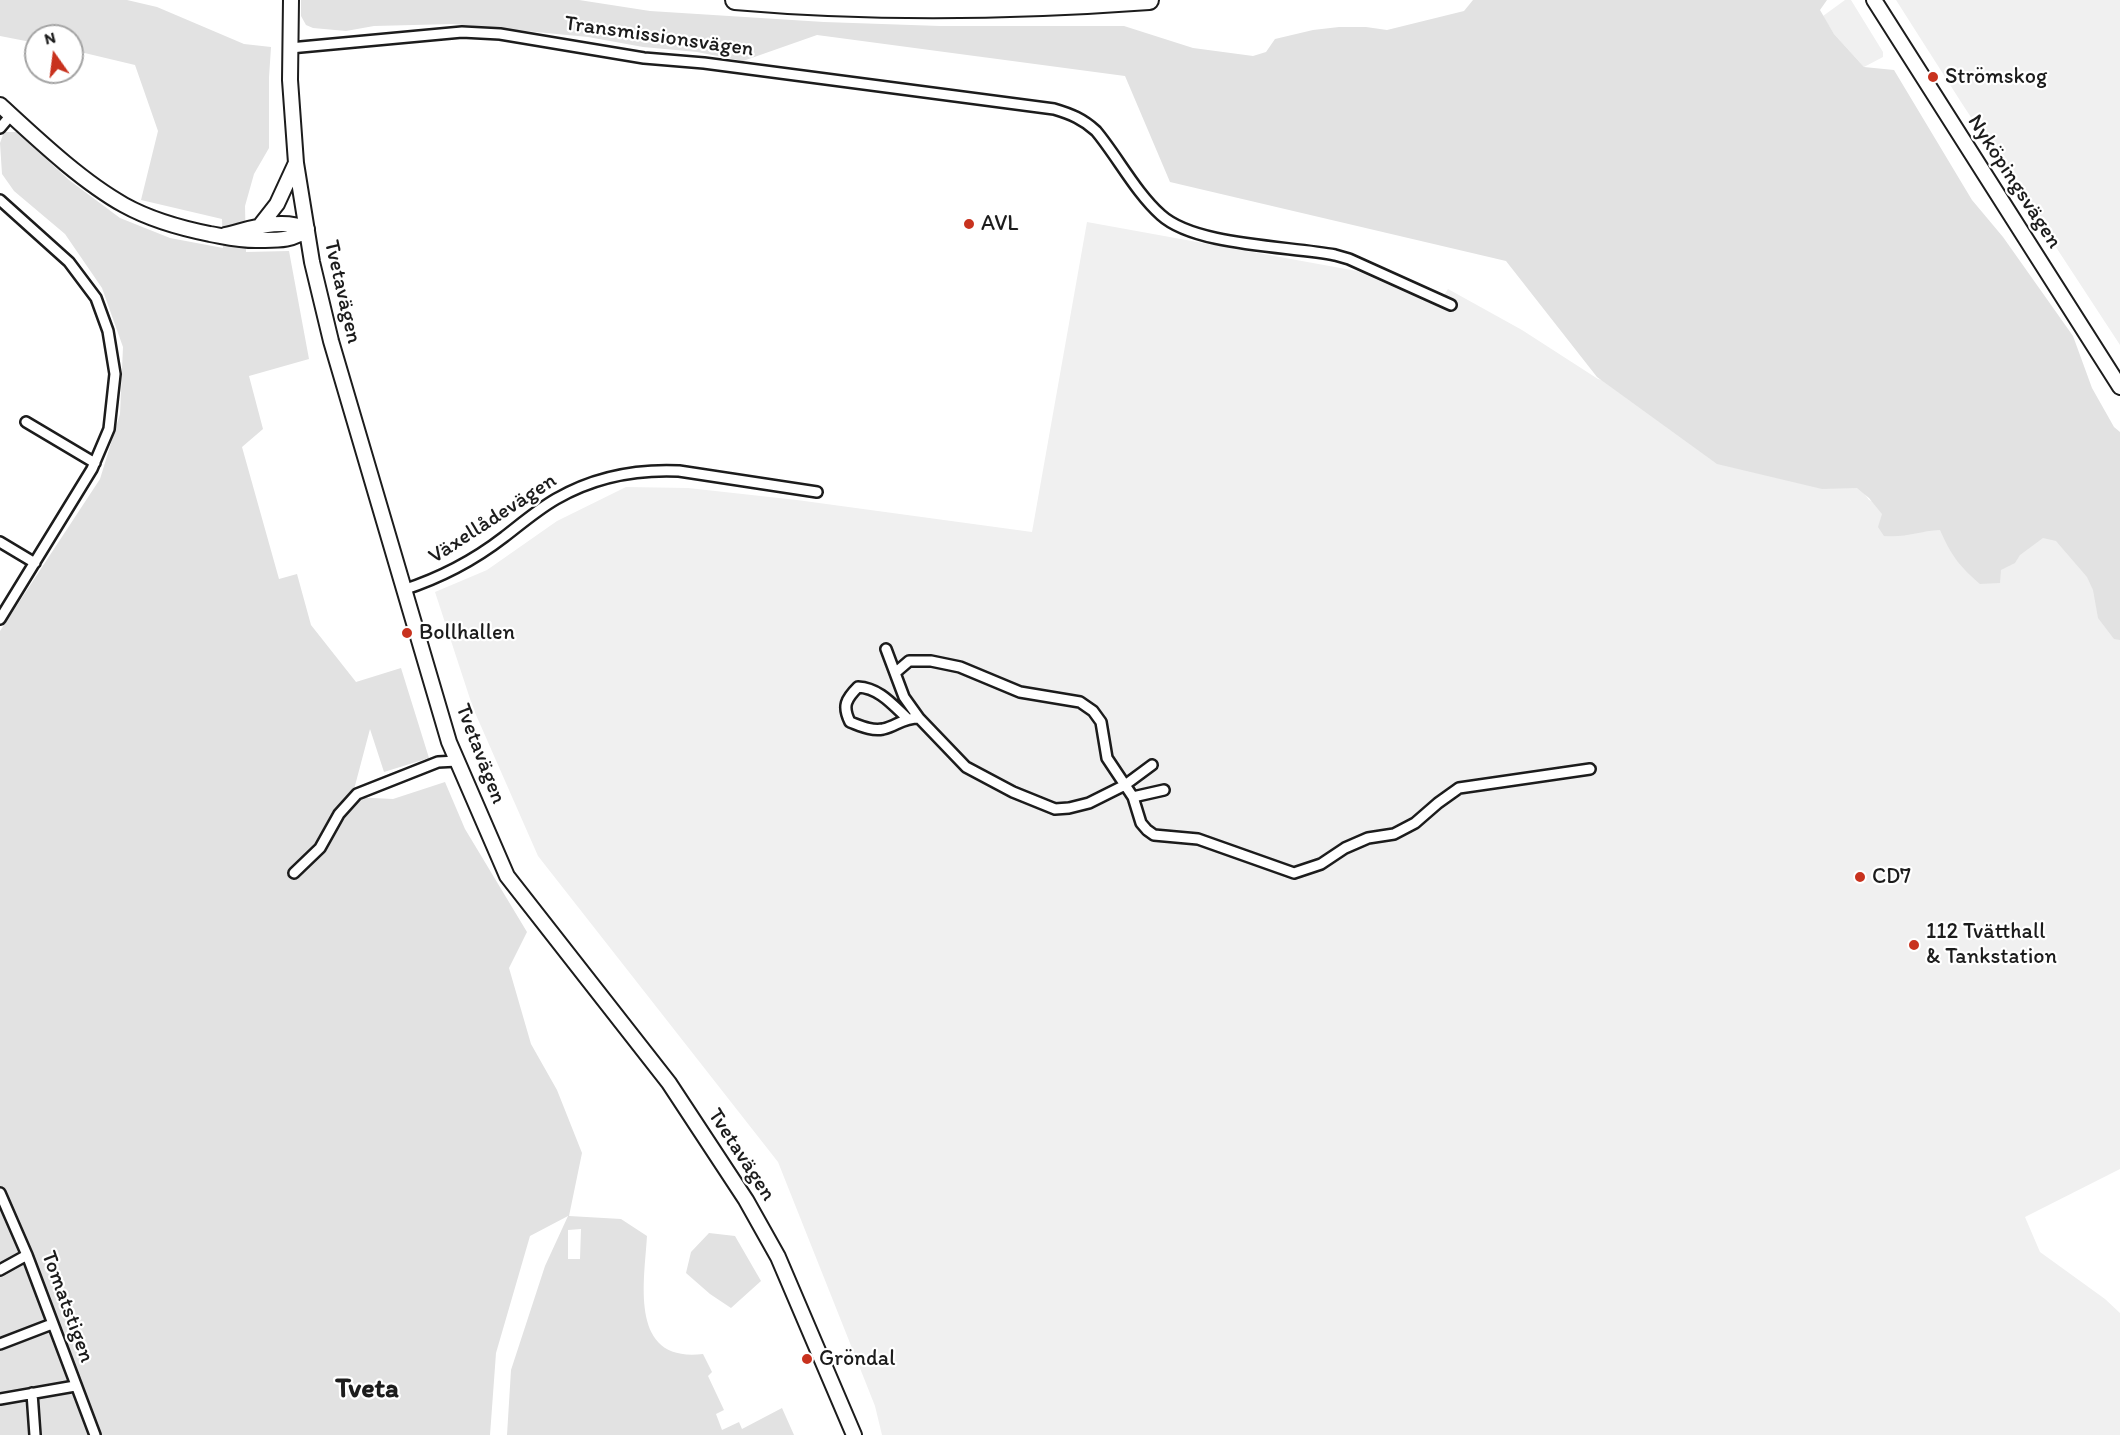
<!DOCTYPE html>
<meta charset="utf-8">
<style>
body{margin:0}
#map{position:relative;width:2120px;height:1435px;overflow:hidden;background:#fff;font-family:Itim,sans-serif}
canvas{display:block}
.north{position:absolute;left:24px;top:24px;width:60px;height:60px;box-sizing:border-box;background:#fff;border:2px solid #a4a4a4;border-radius:50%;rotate:346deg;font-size:16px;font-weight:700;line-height:24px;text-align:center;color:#1c1c1c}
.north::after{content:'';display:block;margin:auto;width:21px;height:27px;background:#c8321e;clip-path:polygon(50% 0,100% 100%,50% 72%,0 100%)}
</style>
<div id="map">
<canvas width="2120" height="1435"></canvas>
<div class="north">N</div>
</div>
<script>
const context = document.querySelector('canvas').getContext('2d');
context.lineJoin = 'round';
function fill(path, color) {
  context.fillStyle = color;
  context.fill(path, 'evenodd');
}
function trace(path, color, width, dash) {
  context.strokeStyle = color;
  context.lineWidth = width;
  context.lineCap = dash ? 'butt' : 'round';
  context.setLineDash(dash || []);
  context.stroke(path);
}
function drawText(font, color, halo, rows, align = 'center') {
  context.font = font + ' Itim,sans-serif';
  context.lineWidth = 4.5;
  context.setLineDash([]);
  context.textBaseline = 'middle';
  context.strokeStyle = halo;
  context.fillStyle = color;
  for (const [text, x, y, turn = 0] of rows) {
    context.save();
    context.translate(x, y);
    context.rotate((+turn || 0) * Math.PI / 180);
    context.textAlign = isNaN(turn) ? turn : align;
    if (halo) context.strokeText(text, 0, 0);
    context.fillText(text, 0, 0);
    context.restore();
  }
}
fill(new Path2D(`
 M1845,0h6l32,52v5l-19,10 -30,-33 -11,-18z
 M1896,0h224v345l-159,-243z
 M1087,222l270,49 80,35 11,-17 74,41 76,49 143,34 113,66 15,21 23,8 165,-2 63,106v557l-95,48 15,35 65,47 15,14v122h-1238l-7,-29 -97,-244 -240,-306 -65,-148 -38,-116 52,-22 70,-49 69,-34 62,1 109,12 235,32z`), '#f0f0f0');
fill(new Path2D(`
 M0,0h127l30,7 87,37 27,3 -2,30v71l-15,26 -9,32 1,46 43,-1 20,108 -60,17 14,53 -21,18 37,132 18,-5 14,51 45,57 45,-14 28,90 -45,14 -14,-43 -18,68 41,2 52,-17 20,47 62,103 -18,36 22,76 26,46 25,63 -13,63 52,3 26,17c-3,48 -18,127 56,118l9,18 -4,4 16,34 -8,4 6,16 17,-8 3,7 40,-21 12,27h-287l4,-65 34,-104 23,-50 -38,20 -34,117 -6,82h-490v-804l100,-152 20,-65 3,-67 -21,-59 -37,-54 -51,-43 -12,-17 -2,-31 4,-11h13l52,48 51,38 50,20 53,10 -1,-29 -81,-19 17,-69 -23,-66 -63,-15v-14h-36v7l-36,-7zM581,1229l-1,30h-12v-29z
 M301,0h278l71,11 174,11 116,4h184l69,22 60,8 13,-4 9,-13 38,-9 26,-3h27l21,3 77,-19 9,-11h354l-7,10 14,24 30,33 30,3 78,130 31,37 70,99 19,52 22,39 6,5v208l-6,-1 -16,-21 -5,-28 -6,-13 -31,-36 -13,-3 -23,17 -5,8 -14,7 -1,13 -20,1c-21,-18 -29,-29 -40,-54 -21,1 -34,8 -56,6l-6,-9 4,-13 -13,-16 -12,-10 -35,1 -105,-25 -120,-87 -91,-116 -336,-79 -45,-106 -308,-41 -74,26 -46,-9 -54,-5 -55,-10 -135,-13 -79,2 -28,5 -33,-3 -7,-3 -5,-9z
 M709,1233l26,3 26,45 -30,27 -21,-14 -24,-21 5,-21z`), '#e2e2e2');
const street = new Path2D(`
 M290,48l172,-16 38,2 144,24 60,5 350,46c17,5 29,10 42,22 21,25 40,62 65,84 34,31 127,31 174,40l14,4 102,46
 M0,128l11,-13
 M0,200l69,62 27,36 12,33 7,43 -6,55 -17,40 -92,150
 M26,422l69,41
 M0,542l35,21
 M403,590c37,-12 70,-29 101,-53 17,-13 33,-27 52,-38 38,-22 79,-30 123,-28l138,21
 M886,649l18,48 15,21 47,49 47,25 42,17 14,-1 20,-5 36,-18 27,-20
 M895,673l14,-12h22l29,6 60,25 60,10 13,9 8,11 6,36 26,39 8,26 6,7 7,5 44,4 96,34 27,-9 24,-16 23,-10 26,-4 21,-11 23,-20 21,-15 131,-19
 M907,718c-15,-14 -28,-30 -49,-31 -12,12 -16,19 -8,35 11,4 21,9 33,7 14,-3 19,-11 36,-11
 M1133,797l31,-7
 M294,873l26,-25 19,-34 18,-20 81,-32 19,-1
 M0,1193l27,62 68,180
 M0,1270l27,-15
 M0,1344l52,-20
 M32,1393l3,42
 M0,1399l75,-13`);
const secondary = new Path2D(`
 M291,0l-1,80 6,83 16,99 19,79 118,401 58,134 162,207 77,117 32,57 76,178
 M1874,0l246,387
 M0,105c36,33 81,76 124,100 27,15 56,23 86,29 17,3 32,7 50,6 17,0 33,1 47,-11
 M259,227l18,-23 18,-39
 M225,235c26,-6 56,-18 82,-6`);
const highway = new Path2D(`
 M735,0c138,12 277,10 414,0`);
trace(street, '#1c1c1c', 14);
trace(secondary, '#1c1c1c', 18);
trace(highway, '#1c1c1c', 22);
trace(street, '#fff', 9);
trace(secondary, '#fff', 14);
trace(highway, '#fff', 18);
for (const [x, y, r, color] of [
 [1933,77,6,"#c8321e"],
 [969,224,6,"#c8321e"],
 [407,633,6,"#c8321e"],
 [1860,877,6,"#c8321e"],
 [1914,945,6,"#c8321e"],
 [807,1359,6,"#c8321e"]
]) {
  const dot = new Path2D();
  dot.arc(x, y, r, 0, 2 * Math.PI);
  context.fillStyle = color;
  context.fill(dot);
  trace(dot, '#fff', 2);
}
drawText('22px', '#1c1c1c', '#fff', [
 ["Transmissionsvägen",659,37,8],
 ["Nyköpingsvägen",2014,182,57],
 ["Tvetavägen",342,292,77],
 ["Växellådevägen",493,519,-33],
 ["Tvetavägen",480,754,69],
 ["Tvetavägen",741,1155,57],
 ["Tomatstigen",67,1307,70]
]);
drawText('22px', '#1c1c1c', '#fff', [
 ["Strömskog",1945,77],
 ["AVL",981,224],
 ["Bollhallen",419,633],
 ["CD7",1872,877],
 ["112 Tvätthall",1926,932],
 ["& Tankstation",1926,957],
 ["Gröndal",819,1359]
], 'left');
drawText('bold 28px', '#1c1c1c', '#fff', [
 ["Tveta",367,1390]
]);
</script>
